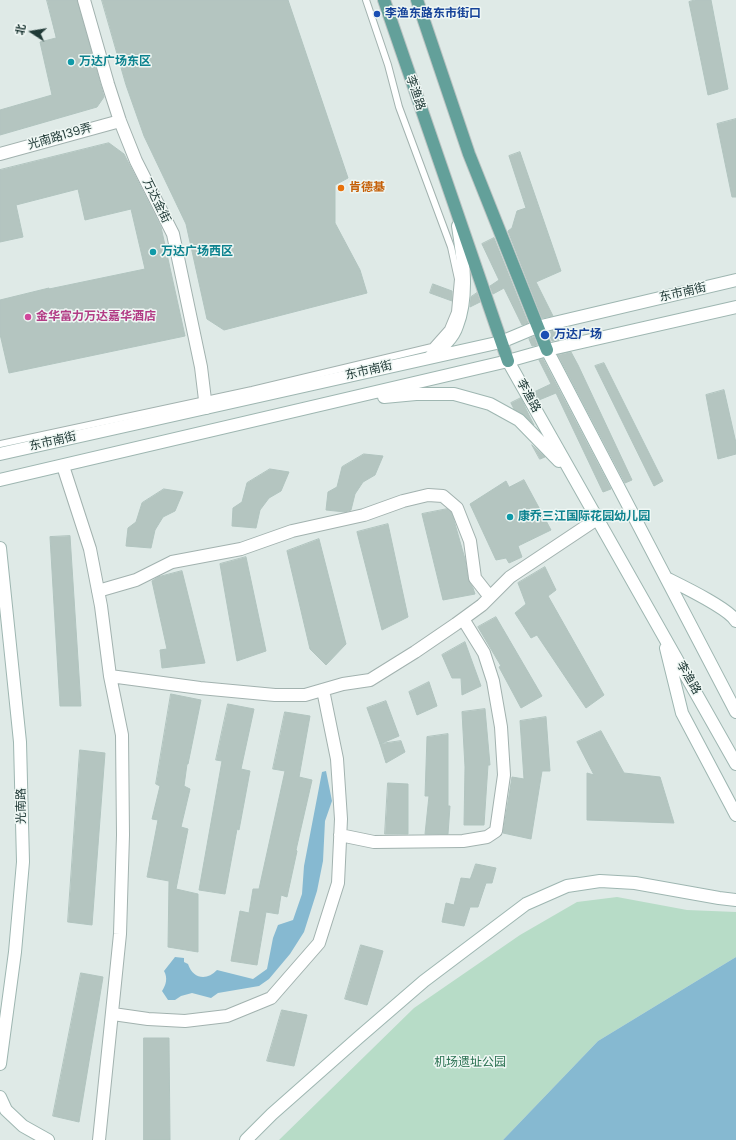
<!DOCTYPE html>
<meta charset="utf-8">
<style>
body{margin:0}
#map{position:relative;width:736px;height:1140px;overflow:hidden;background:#dfeae7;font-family:Poppins,"Noto Sans SC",sans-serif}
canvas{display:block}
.north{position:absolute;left:12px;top:12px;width:40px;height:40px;-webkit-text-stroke:3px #eff7f4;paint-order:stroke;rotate:282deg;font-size:11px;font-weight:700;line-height:16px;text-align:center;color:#203a37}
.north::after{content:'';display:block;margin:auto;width:14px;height:18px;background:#203a37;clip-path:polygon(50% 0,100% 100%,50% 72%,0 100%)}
</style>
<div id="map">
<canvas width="736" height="1140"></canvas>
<div class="north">北</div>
</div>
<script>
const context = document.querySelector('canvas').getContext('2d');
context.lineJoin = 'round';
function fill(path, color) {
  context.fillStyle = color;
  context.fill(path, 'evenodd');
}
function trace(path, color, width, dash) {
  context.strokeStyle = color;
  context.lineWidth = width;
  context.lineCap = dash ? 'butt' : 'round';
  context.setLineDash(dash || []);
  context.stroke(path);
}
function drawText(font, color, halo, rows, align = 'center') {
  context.font = font + ' Poppins,"Noto Sans SC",sans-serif';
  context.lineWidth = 3;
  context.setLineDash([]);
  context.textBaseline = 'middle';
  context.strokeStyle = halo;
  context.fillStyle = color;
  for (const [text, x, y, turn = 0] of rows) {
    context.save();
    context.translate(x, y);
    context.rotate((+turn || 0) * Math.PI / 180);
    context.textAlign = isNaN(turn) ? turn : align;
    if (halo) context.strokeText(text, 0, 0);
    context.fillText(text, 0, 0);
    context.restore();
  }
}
fill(new Path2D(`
 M617,897l70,13 49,2v45l-138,84 -95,99h-224l135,-132 106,-73 57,-33z`), '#b7dcc7');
fill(new Path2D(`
 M326,771l6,30 -7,20 -2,40 -6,30 -13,41 -14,22 -21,25 -10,7 -41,7 -7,5 -19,-5 -11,3 -6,4h-7l-6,-9c4,-6 6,-13 2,-20l11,-14 9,1v4l4,2c5,15 19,17 29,6l36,9 14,-10 6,-31 5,-13 15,-5 9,-26 2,-28 18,-94z
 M736,957v183h-233l95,-99z`), '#86b9d1');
const building = new Path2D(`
 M47,0h30l27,97 -7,10 -97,28v-25l52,-15 -12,-53 16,-4z
 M102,0h186l60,178 -13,7v38l25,47 7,23 -143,37 -17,-11 -21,-95 -42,-88 -18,-51z
 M695,0h16l17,89 -20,6 -19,-93z
 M736,119v78h-4l-15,-73z
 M109,143l15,11 37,73 24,109 -176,37 -9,-39v-34l49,-12v1l96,-20 -14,-60 -46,11 -7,-31 -62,16 7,32 -23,5v-72z
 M520,152l41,119 -25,11 17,34 -11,2 -34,-87 4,-3 5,-17 9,-3 -17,-52z
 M494,238l34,85 -6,2 -18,-37 -11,6 -3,-8 9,-6 -17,-36z
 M433,284l19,7v10l-22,-8z
 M477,293l3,9 -10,5 1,-10z
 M560,329l4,9 -12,3 -4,-9z
 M534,337l3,8 -5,1 -3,-7z
 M571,352l7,13 54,115 -7,3 -67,-128z
 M543,359l68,130 -8,3 -47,-99 -17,7 -5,-8 17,-8 -12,-24z
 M604,363l59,118 -9,5 -59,-120z
 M724,390l12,53v11l-18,5 -12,-64z
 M521,398l5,11 8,16 -10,-10 -10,-6 -3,-6z
 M532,445l13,12 -5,2z
 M364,454l19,2 -8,19 -12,7 -8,12 -4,16 -6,2 -19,-2 2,-18 9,-5 5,-20z
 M270,469l19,3 -8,19 -12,7 -9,12 -4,18 -24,-2 1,-18 9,-6 5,-19z
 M524,480l27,50 -33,16 4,11 -13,6 -3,-5 -10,2 -26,-56 36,-23 3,6z
 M164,489l19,3 -8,19 -12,6 -8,13 -4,18 -25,-2 2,-18 8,-6 6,-19z
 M447,509l4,3 2,5 12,42 3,20 5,9 2,6 -32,6 -21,-86z
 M388,524l20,93 -26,13 -25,-98z
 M70,536l11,170h-21l-10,-169z
 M319,539l27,105 -20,21 -16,-16 -23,-98z
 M246,557l20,94 -29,10 -17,-97z
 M545,567l11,23 -8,6 56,99 -18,13 -49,-73 -6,3 -16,-25 11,-9 -8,-21z
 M182,571l23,92 -43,5 -2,-18 7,-1 -15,-68 6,-4z
 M496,617l46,79 -21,12 -22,-41 2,-1 -23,-39z
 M465,642l16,44 -19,9 -1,-17h-9l-10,-23z
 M429,682l8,24 -20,9 -8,-23z
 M171,694l30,6 -13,64h-1l-3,22 6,3 -9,38 7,2 -12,60 22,5v58l-30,-5 1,-66 -22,-4 11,-57 -6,-1 8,-33 -4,-2z
 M386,701l13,35 -19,8 -13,-36z
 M228,704l26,5 -13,60 9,2 -11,59 -2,-1 -12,65 -26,-4 23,-129 -6,-1z
 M485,709l5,56h-2l-4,60h-20l1,-58 -3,-55z
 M285,712l25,4 -11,61 13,3 -16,70 1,1 -10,46 -6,-2 -3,19 -12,-2 -9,53 -26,-4 9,-50 9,2 4,-24h6l26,-118 -12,-2z
 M546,717l4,54h-8l-11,68 -28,-6 9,-56 12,2 -4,-58z
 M601,731l23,42 36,4 14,46 -87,-3v-47l7,2 -17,-33z
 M448,734v72h2l-2,28h-23l4,-38h-4l2,-59z
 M401,741l4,11 -19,11 -6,-19z
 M80,750l25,3 -13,172 -24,-3z
 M388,783l20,1v50h-23z
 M476,864l20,4 -4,15h-6l-8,24h-8l-6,19 -22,-4 4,-19 8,2 7,-27 9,1z
 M361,945l22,6 -16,54 -22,-6z
 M81,973l22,4 -24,145 -26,-6z
 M282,1010l25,5 -13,51 -27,-5z
 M144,1038h25l1,102h-26z`);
fill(building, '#b4c5c0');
trace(building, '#b1c4bf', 1);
const lane = new Path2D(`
 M0,444l252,-54 180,-43 16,-18 7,-17 3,-33 -7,-32 -52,-140 -11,-42 -22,-65`);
const street = new Path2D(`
 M84,0l24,84 12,37 16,40 37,73 28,133 5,41
 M0,154l120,-33
 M63,466l27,83 11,57 9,70 12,59 1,100 -3,99 -21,206
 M98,591l38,-11 36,-18 69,-13 51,-18 72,-16 39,-14 25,-6 15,1 14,12 13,33 5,37 15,19
 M110,676l90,12 75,7h30l38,-11 27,-4 45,-28 41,-28 26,-19 28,-28 87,-58
 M340,835l34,7 89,-1 24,-4 9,-6 8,-56 -3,-48 -8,-46 -9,-28 -21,-34
 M113,1014l35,5 37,2 42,-5 44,-18 48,-55 19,-60 3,-64 -4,-60 -14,-69`);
const secondary = new Path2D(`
 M547,350l189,362
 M431,356c10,-8 22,-17 26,-30 12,-31 6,-68 1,-100
 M508,361l228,403
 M384,397l32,-3h38l36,10 29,16 40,41
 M0,454l501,-112 36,-15 199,-47
 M0,480l508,-119 39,-11 189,-43
 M0,548l20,194 3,120 -8,90 -15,112
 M666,578c16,8 62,30 70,43
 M666,648l16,65 54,102
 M0,1097l6,13 17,16 25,14
 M246,1140l26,-26 86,-76 66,-57 102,-77 41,-18 33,-5 35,2 84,15 17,2`);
const primary = new Path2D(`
 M384,0l124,361
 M417,0l52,154 78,196`);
trace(lane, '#a2b2af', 8);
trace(street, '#a2b2af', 14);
trace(secondary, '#9eb6b1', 14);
trace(primary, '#bcc4c3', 14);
trace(lane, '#fff', 6);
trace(street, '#fff', 12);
trace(secondary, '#fff', 12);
trace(primary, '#63a09a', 12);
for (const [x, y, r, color] of [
 [377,14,4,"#1a4fb4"],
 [71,62,4,"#0f9aa8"],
 [341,188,4,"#e8710a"],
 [153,252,4,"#0f9aa8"],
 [28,317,4,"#d1479c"],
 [545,335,5,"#1a4fb4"],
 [510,517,4,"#0f9aa8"]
]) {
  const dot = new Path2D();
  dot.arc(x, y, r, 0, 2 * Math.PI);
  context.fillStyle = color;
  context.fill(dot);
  trace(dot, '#eff7f4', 1.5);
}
drawText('bold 12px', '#164399', '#eff7f4', [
 ["李渔东路东市街口",385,14],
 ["万达广场",554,335]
], 'left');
drawText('bold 12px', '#0d838f', '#eff7f4', [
 ["万达广场东区",79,62],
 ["万达广场西区",161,252],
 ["康乔三江国际花园幼儿园",518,517]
], 'left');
drawText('12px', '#203a37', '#eff7f4', [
 ["李渔路",415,93,71],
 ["光南路139弄",60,137,-16],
 ["万达金街",156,201,64],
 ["东市南街",683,293,-13],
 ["东市南街",369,371,-13],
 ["李渔路",528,396,61],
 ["东市南街",53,442,-13],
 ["李渔路",688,678,60],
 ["光南路",22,806,-91]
]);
drawText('bold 12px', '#c56008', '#eff7f4', [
 ["肯德基",349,188]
], 'left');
drawText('bold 12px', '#b23c85', '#eff7f4', [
 ["金华富力万达嘉华酒店",36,317]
], 'left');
drawText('12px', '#2a7151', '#eff7f4', [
 ["机场遗址公园",470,1063]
]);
</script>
